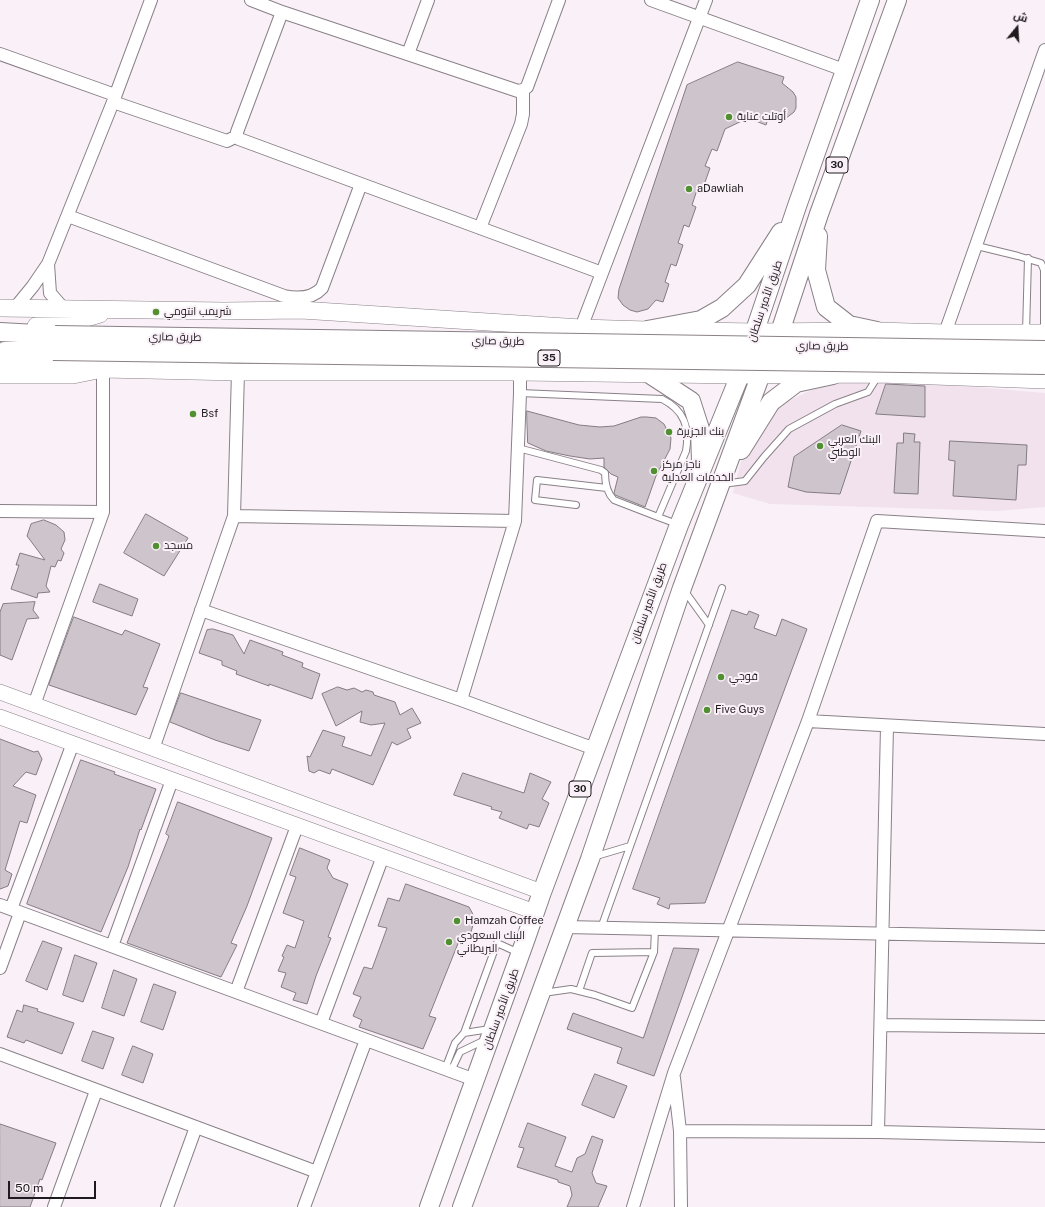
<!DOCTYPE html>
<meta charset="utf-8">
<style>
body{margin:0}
#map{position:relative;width:1045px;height:1207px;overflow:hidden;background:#faf1f8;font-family:"Public Sans",Cairo,sans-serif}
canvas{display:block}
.north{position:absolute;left:997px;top:8px;width:40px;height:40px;-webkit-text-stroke:3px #faf1f8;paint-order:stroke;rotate:18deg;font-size:11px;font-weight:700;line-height:16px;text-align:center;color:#1e1a1d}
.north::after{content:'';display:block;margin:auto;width:14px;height:18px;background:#1e1a1d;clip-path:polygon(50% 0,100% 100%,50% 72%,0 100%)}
.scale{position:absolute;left:8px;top:1181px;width:88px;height:18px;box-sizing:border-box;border:2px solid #1e1a1d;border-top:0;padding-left:5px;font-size:12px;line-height:14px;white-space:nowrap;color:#1e1a1d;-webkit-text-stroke:3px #faf1f8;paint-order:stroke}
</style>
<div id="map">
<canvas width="1045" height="1207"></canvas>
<div class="north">ش</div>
<div class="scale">50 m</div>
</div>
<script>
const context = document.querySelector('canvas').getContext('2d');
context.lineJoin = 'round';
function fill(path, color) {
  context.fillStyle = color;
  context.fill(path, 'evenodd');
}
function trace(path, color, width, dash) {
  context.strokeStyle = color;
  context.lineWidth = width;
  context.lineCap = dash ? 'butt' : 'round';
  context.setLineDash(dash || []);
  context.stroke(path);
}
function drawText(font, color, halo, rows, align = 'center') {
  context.font = font + ' "Public Sans",Cairo,sans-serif';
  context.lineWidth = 4;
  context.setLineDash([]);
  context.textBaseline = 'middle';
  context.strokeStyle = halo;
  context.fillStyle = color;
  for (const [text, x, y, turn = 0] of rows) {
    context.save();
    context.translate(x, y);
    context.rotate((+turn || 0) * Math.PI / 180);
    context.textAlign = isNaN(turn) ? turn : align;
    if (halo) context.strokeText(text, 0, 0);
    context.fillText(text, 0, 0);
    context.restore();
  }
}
fill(new Path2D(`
 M894,380l151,13v114l-47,4 -228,-7 -37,-11 15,-60 29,-27 52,-24z`), '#f1e2ee');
const building = new Path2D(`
 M738,62l46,15 -2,6 11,9 3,5v11l-2,4 -9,7 -11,2 -6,-2 -2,6 -18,-7 -23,11 -8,22 -5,-2 -7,17 5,2 -7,20 -5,-1 -6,18 4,2 -7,20 -5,-2 -6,18 5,2 -7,21 -5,-2 -6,18 4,2 -6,18 -7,-2 -8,9 -11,3 -7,-2 -7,-5 -5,-7 1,-9 68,-204z
 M886,384l39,2v31l-49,-3z
 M527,411l52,14 21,2 14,-1 27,-9h6l9,1 8,6 7,14 -1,11 -14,27 -11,31 -30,-12 -1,-2 4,-16 -7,-3 -7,-7v-9l-14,1 -20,-3 -24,-5 -18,-8z
 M842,425l19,6 -21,63 -34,-2 -18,-5 6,-30z
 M904,433l11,1 -1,8h6l-2,52 -24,-1 3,-50h6z
 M950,441l77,4 -1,20h-8l-2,35 -63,-4 2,-35 -6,-1z
 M146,514l42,24 -24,38 -40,-23z
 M44,520l12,5 8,7 1,8 -4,9 3,4 -3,8 -3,-1 -3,7 -4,-1 -5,20 4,6 -12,1 -1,5 -26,-9 8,-24h-3l4,-12 25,7 -18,-24 4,-12z
 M100,584l38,15 -6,17 -39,-14z
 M35,602l-2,8 6,8 -12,1 -15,41 -12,-5v-43l3,-8z
 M732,610l15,5 2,-4 10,4 -5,13 22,8 6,-17 25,10 -102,274 -35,1 -1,5 -12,-5 3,-6 -27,-9z
 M74,617l48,18 3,-5 35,14 -17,43 5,1 -12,27 -87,-30z
 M213,629l20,6 11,19 6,-14 33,12 -1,3 21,8 -1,4 18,7 -8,25 -43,-15v2l-33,-12 1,-3 -15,-6v-4l-23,-8 8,-23z
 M338,687l9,3 7,-2 8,4 4,-2 7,2 1,3 21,7 5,13 12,-7 9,15 -14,6 4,9 -14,7 -5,-3 -19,43 -41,-16 -2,5 -11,-4 -5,3 -5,-2 -2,-15 3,1 13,-27 22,7 -3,9 29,10 14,-33 -14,2 -11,-3 2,-11 -26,15 -14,-32z
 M181,693l80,27 -12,31 -34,-11 -45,-18z
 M0,739l34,13 4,-1 4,8 -6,16 -10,-3 -13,14 23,9 -9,28 -7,-2 -15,49 7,4 -4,12 -8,3z
 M81,760l34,12 -1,2 42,15 -15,41 -1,-1 -12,38 -27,65 -74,-28z
 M463,773l61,20 6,-20 21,9 -9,17 7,4 -10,24 -10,-3 -2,5 -28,-11 3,-6 -11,-3 1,-2 -38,-12z
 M178,802l94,36 -25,68 -16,37 6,2 -16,32 -94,-34 42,-107 -3,-2z
 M300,848l30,12 -3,8 6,10 15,6 -20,53 3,1 -15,38 -9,28 -14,-4 3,-7 -15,-6 5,-14 -8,-2 6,-14 -2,-1 5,-11 8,3 9,-27 -21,-8 13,-36 -6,-2z
 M406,884l63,23 6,11 -4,14 -10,4 -32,80 7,2 -13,31 -64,-22 3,-7 -9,-4 8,-19 -8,-3 11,-27 8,2 15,-41 -9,-2 10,-28 11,3z
 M43,941l19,7 -15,42 -21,-9z
 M674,948l25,1 -45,127 -37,-13 5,-15 -55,-19 6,-16 70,25z
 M75,955l22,8 -14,39 -20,-7z
 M114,970l23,9 -13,37 -22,-8z
 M154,984l22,8 -13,38 -22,-8z
 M24,1005l14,4 -1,2 37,12 -12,31 -36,-14 -2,3 -17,-6 10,-27 5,2z
 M93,1031l21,7 -11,31 -21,-8z
 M133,1046l20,8 -10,29 -21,-8z
 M595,1074l32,12 -13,32 -32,-13z
 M528,1123l38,14 -11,29 17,6 5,-14 8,-4 7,-18 11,4 -11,33 4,10 11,3 -9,21h-31l5,-12 -2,-9 -12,-4v-2l-41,-13 7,-19 -5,-1z
 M0,1124l56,19 -14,37 -2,-1 -10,28h-30z`);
fill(building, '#cdc5cb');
trace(building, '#847c83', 1);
const service = new Path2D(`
 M977,246l41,10 23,7 3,7v62
 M1026,333l2,-75
 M518,448l83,22 4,3c0,10 2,20 9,27l44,17 28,-66c4,-24 -2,-41 -24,-52l-142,-6
 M723,484l22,-3 19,-24 25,-28 46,-25 33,-12 10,-16
 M576,505l-41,-5 2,-20 70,8
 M658,517l19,7
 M684,590l25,35
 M593,857l37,-11
 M601,928l121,-340
 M654,952l1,-23
 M543,993l28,-4 24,6 37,13 22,-56 -62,1 -13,38
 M464,1033l26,-4
 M445,1069l10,-26 9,-10 33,-90 22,10
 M451,1071l9,-19 25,-12`);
const minor = new Path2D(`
 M251,0l31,12 236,79 5,-1 4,-3 32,-87
 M651,0l193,70
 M0,54l115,41
 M408,54l20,-54
 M113,102l114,39 10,-5v-4l45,-120
 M237,136l2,3 363,134
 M68,216l216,80c14,3 28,3 38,-8l39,-104
 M480,228l41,-104 2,-10v-24
 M48,264l65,-162 38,-102
 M15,308l18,-22 15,-22 2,29 13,15
 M581,328l125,-328
 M945,333l100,-283
 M0,511l103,1
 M234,516l281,5
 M201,610l260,90 134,49
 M461,700l54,-179 5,-128v-21
 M34,705l69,-193v-143
 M808,721l237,13
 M153,749l81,-233 4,-144
 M0,905l475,175
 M11,909l62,-166
 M565,927l480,10
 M112,946l60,-166
 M0,968l20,-55
 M236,992l61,-166
 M321,1023l62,-167
 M881,1025l164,2
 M0,1054l317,118
 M674,1078l6,53 1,76
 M680,1131l198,1 167,4
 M878,1132l9,-406
 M54,1207l42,-116
 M167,1207l29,-80
 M304,1207l62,-167
 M633,1207l41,-134 134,-352 69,-200 168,10`);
const tertiary = new Path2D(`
 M0,692l542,200
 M0,717l535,195`);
const secondary = new Path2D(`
 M0,308l224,3 77,-1 280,18 66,2 107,2 123,-1 68,2h100
 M36,326h22l42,-12
 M0,375h73l30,-6 135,3h282l220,3 139,-1 166,6`);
const primary = new Path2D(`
 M818,236l-2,34 10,37 23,18 28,6
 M647,330l54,-10 21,-12 25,-23 34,-53
 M0,332l55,3
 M5,351h48
 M0,361l103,8
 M648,373l43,28 9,28 1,33
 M741,450l30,-48 25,-19 37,-8
 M429,1207l97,-269 16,-46 137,-367 61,-150 57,-169 73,-206
 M462,1207l128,-348 92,-271 79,-214 19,-42 39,-118 78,-214`);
trace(service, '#898187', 8);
trace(minor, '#898187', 14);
trace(tertiary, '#898187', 16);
trace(secondary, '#898187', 18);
trace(primary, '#898187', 20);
trace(service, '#fff', 6);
trace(minor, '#fff', 12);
trace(tertiary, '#fff', 15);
trace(secondary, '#fff', 17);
trace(primary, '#fff', 18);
const primaryBridge = new Path2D(`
 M55,335l990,15
 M53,351l992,14`);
trace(primaryBridge, '#898187', 20, []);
trace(primaryBridge, '#fff', 18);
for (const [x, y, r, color] of [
 [729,117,4,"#519031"],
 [689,189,4,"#519031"],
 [156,312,4,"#519031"],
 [193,414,4,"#519031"],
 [669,432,4,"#519031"],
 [820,446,4,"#519031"],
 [654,471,4,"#519031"],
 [156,546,4,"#519031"],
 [721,677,4,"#519031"],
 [707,710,4,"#519031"],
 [457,921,4,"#519031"],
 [449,942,4,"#519031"]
]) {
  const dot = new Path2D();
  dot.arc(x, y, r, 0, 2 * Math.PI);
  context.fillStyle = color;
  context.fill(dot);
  trace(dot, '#faf1f8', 1.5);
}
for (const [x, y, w] of [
 [837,165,22],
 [549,358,22],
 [580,789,22]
]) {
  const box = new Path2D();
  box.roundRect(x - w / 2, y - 8, w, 16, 3);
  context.fillStyle = '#faf1f8';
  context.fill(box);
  trace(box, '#1e1a1d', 1);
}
drawText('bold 10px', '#1e1a1d', null, [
 ["30",837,165],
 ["35",549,358],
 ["30",580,789]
]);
drawText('11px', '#1e1a1d', '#faf1f8', [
 ["أوتلت عناية",737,117],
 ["aDawliah",697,189],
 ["شريمب انتومي",164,312],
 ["Bsf",201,414],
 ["بنك الجزيرة",677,432],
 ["البنك العربي",828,440],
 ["الوطني",828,453],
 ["ناجز مركز",662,465],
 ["الخدمات العدلية",662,478],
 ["مسجد",164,546],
 ["فوجي",729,677],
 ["Five Guys",715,710],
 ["Hamzah Coffee",465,921],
 ["البنك السعودي",457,936],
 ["البريطاني",457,949]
], 'left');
drawText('11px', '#1e1a1d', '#faf1f8', [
 ["طريق الأمير سلطان",765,301,-71],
 ["طريق صاري",175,337,1],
 ["طريق صاري",498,341,1],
 ["طريق صاري",822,346,1],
 ["طريق الأمير سلطان",649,603,-70],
 ["طريق الأمير سلطان",501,1009,-70]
]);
</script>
